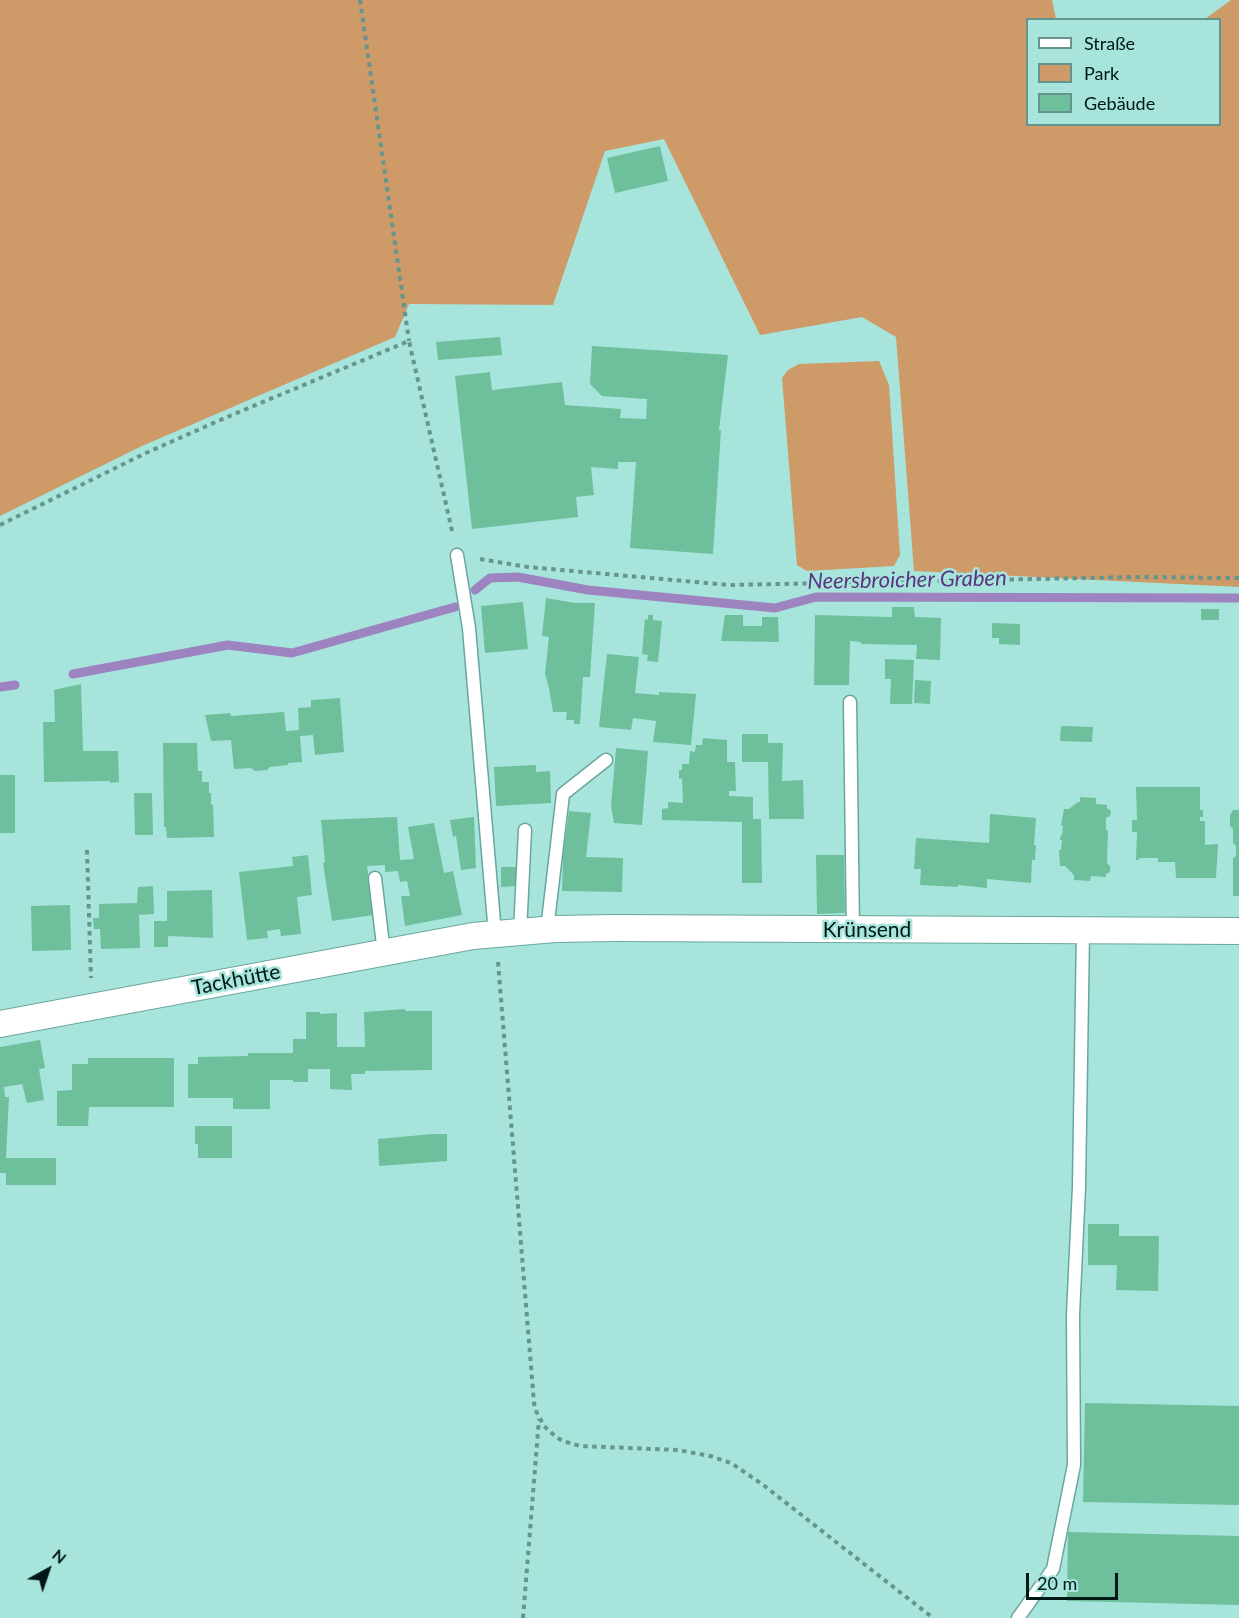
<!DOCTYPE html>
<meta charset="utf-8">
<style>
body{margin:0}
#map{position:relative;width:1239px;height:1618px;overflow:hidden;background:#a7e5dc;font-family:Lato,sans-serif}
canvas{display:block}
.legend{position:absolute;left:1026px;top:18px;width:195px;height:108px;box-sizing:border-box;background:#a7e5dc;border:2px solid #65938d;margin:0;padding:8px 10px;list-style:none;font-size:18px;color:#011916}
.legend li{display:flex;align-items:center;gap:12px;height:30px}
.legend b{width:30px;border:2px solid #65938d}
.north{position:absolute;left:18px;top:1540px;width:60px;height:60px;-webkit-text-stroke:4px #a7e5dc;paint-order:stroke;rotate:40deg;font-size:16px;font-weight:700;line-height:24px;text-align:center;color:#011916}
.north::after{content:'';display:block;margin:auto;width:21px;height:27px;background:#011916;clip-path:polygon(50% 0,100% 100%,50% 72%,0 100%)}
.scale{position:absolute;left:1026px;top:1573px;width:92px;height:27px;box-sizing:border-box;border:3px solid #011916;border-top:0;padding-left:8px;font-size:18px;line-height:21px;white-space:nowrap;color:#011916;-webkit-text-stroke:4px #a7e5dc;paint-order:stroke}
</style>
<div id="map">
<canvas width="1239" height="1618"></canvas>
<ul class="legend">
<li><b style="height:8px;background:#fff"></b>Straße</li>
<li><b style="height:16px;background:#ce9a68"></b>Park</li>
<li><b style="height:16px;background:#6ebf9c"></b>Gebäude</li>
</ul>
<div class="north">N</div>
<div class="scale">20 m</div>
</div>
<script>
const context = document.querySelector('canvas').getContext('2d');
context.lineJoin = 'round';
function fill(path, color) {
  context.fillStyle = color;
  context.fill(path, 'evenodd');
}
function trace(path, color, width, dash) {
  context.strokeStyle = color;
  context.lineWidth = width;
  context.lineCap = dash ? 'butt' : 'round';
  context.setLineDash(dash || []);
  context.stroke(path);
}
function drawText(font, color, halo, rows, align = 'center') {
  context.font = font + ' Lato,sans-serif';
  context.lineWidth = 5;
  context.setLineDash([]);
  context.textBaseline = 'middle';
  context.strokeStyle = halo;
  context.fillStyle = color;
  for (const [text, x, y, turn = 0] of rows) {
    context.save();
    context.translate(x, y);
    context.rotate((+turn || 0) * Math.PI / 180);
    context.textAlign = isNaN(turn) ? turn : align;
    if (halo) context.strokeText(text, 0, 0);
    context.fillText(text, 0, 0);
    context.restore();
  }
}
fill(new Path2D(`
 M0,0h1052l4,19 -28,1v104h192v-104l-15,-1 26,-19h8v587l-325,-16 -18,-234 -34,-20 -102,18 -96,-196 -59,12 -52,154 -144,-1 -14,33 -253,109 -142,70z
 M879,361l10,24 11,170 -6,11 -87,5 -10,-6 -15,-187 6,-8 11,-6z`), '#ce9a68');
trace(new Path2D(`
 M475,590l15,-12 28,-1 70,13 187,18 41,-11 423,1
 M73,674l155,-29 64,8 163,-46
 M0,687l15,-2`), '#9e83c1', 9);
fill(new Path2D(`
 M660,146l8,35 -53,12 -8,-35z
 M500,337l2,18 -64,5 -2,-18z
 M592,346l136,9 -9,75h2l-8,124 -83,-6 6,-86h-18v7l-27,-2 3,28 -18,2 2,20 -106,12 -17,-153 35,-4 2,18 70,-8 3,23 56,4 -1,9 26,1 1,-20 -45,-3 -12,-12z
 M546,598l29,5h20l-5,74h-7l-3,47h-6v-4h-8l1,-8h-14l-4,-24 -4,-14 4,-37 -7,-1z
 M523,602l5,47 -43,4 -4,-47z
 M892,607h22l1,10 26,1 -1,42 -24,-1 1,-14 -56,-1v-2l-11,-1 -1,44h-35l1,-70 77,2z
 M1201,609h18v11h-18z
 M648,615h5v5l9,1 -4,41 -11,-1 1,-6 -6,-1 3,-35 3,1z
 M725,615h18v11h19v-9h16l1,25 -58,-1z
 M992,623l28,1v21l-21,-1v-6h-7z
 M607,654l32,3 -4,36 24,2v-3l37,2 -5,51 -38,-3 3,-21 -23,-3 -2,12 -32,-3z
 M885,659l29,1 -2,44h-22l1,-25h-6z
 M915,680l16,1 -1,23 -16,-1z
 M81,684l2,67h35l1,31 -9,1v-2l-66,1 -1,-60h12l-1,-32z
 M340,698l4,54 -29,3 -2,-20 -13,1 2,26 -14,1v2l-18,2 -3,3 -12,1 -4,-3 -17,1 -3,-29 -20,1 -6,-26 25,-2 1,3 53,-4 2,19 13,-1 -1,-22 13,-1v-7z
 M1061,726l32,1 -1,15 -32,-1z
 M742,734h26v9h15l-1,38 21,-1 1,39h-35l-1,-57h-26z
 M703,738l24,2v22h8l1,29h-7v5l24,1v22h8l1,64h-20v-61l-80,-2v-11l6,-1v-6l15,1 -1,-25 -3,1v-9h3v-6h7l1,-13 5,1 1,-7h6z
 M163,743h34l1,28h4v11h7v11h2v12l2,-1 1,33 -47,1 -1,-11h-2z
 M616,748l32,3 -6,74 -28,-2 -3,-17z
 M536,765v7l14,-1 1,32 -55,3 -2,-39z
 M0,775h15v58h-15z
 M1136,787h64v23h3v7h-3v4h5v24l13,-1 -2,34h-40l-1,-16h-17v-4h-19v2h-3l1,-28h-5v-12h5z
 M134,793h18l1,42h-18z
 M1080,797l16,1v6l11,1v3l4,3 -1,5 -4,2v12l2,1 -1,32 3,3v6l-4,2v3l-15,-1 -1,5 -16,-1v-5l-9,-9h-5l-1,-16h2l1,-10h-2l1,-5h1l1,-9 -2,-1 3,-16h5l9,-7h2z
 M1233,810h6v86h-6v-38l3,-2v-10l-3,-3v-14l-3,-3v-11z
 M569,811l22,2 -5,44 37,1 -1,34 -60,-1 1,-35z
 M990,814l46,4 -2,27h2l-1,15h-3l-1,23 -44,-4v9l-29,-3v2l-38,-2 1,-16h-7l2,-31 73,5z
 M397,817l3,43 14,-1 -6,-32 26,-4 10,50 9,-2 9,44 -57,11 -4,-30h9l-3,-15 -7,1 -2,-11 -13,1v-7l-18,1 7,49 -42,6 -9,-58 2,-1 -4,-42z
 M474,817l2,51 -15,2 -5,-34 -3,1 -3,-17z
 M308,855l4,40 -15,2 4,37 -20,2 -1,-7 -13,2 1,7 -21,2 -8,-68 54,-6 -1,-9z
 M816,855h28l1,58 -28,1z
 M501,867h15v19l-15,1z
 M153,886l1,28 -15,1 1,33 -39,1 -1,-20h-6l-1,-11h6v-14l38,-1 1,-16z
 M212,890l1,48 -45,-2v11h-14v-26h13v-30z
 M70,905l1,45 -39,1 -1,-45z
 M405,1009v2h27v59l-67,1v3h-14l1,16 -22,-1v-20h-22v13h-15v-2h-23v29h-37v-11h-45v-34h10v-7l50,-1v-3h45v-14h13v-27h14v2l17,-1v34h28l-1,-35z
 M40,1040l5,28 -6,1 5,31 -17,3 -5,-19 -18,3 1,10h4l-3,61h50v27h-50v-12h-6v-126z
 M88,1058h86v49h-85l-1,19h-31v-35l15,-1v-26h16z
 M195,1126h37v32h-34v-14h-3z
 M433,1134h14v27l-68,5 -1,-27z
 M1088,1224h31v12h40l-1,55 -42,-1 1,-25h-29z
 M1085,1403l154,3v99l-156,-3z
 M1068,1532l171,4v69l-172,-4z`), '#6ebf9c');
const lane = new Path2D(`
 M457,555l12,73 26,306
 M850,702l3,228
 M375,878l9,75
 M547,930l16,-136 43,-34
 M520,932l5,-102
 M1018,1618l35,-49 21,-104 -1,-150 6,-128 4,-256`);
const street = new Path2D(`
 M0,1024l473,-88 82,-7 59,-1 625,3`);
trace(lane, '#6aa69d', 15);
trace(street, '#6aa69d', 28);
trace(new Path2D(`
 M360,0l49,341
 M0,525l146,-72 81,-36 182,-76 44,194
 M480,559l48,8 201,18 408,-8 102,1
 M87,850l4,128
 M498,962l36,441 2,8 8,15 12,11 7,4 17,5 98,4 32,6 21,7 31,21 171,134
 M523,1618l16,-199`), '#66958e', 4, [4.5, 4.5]);
trace(lane, '#fff', 12);
trace(street, '#fff', 26);
drawText('21px', '#011916', '#a7e5dc', [
 ["Krünsend",867,930],
 ["Tackhütte",236,980,-11]
]);
drawText('italic 22px', '#5a3480', '#a7e5dc', [
 ["Neersbroicher Graben",907,580,-1]
]);
</script>
